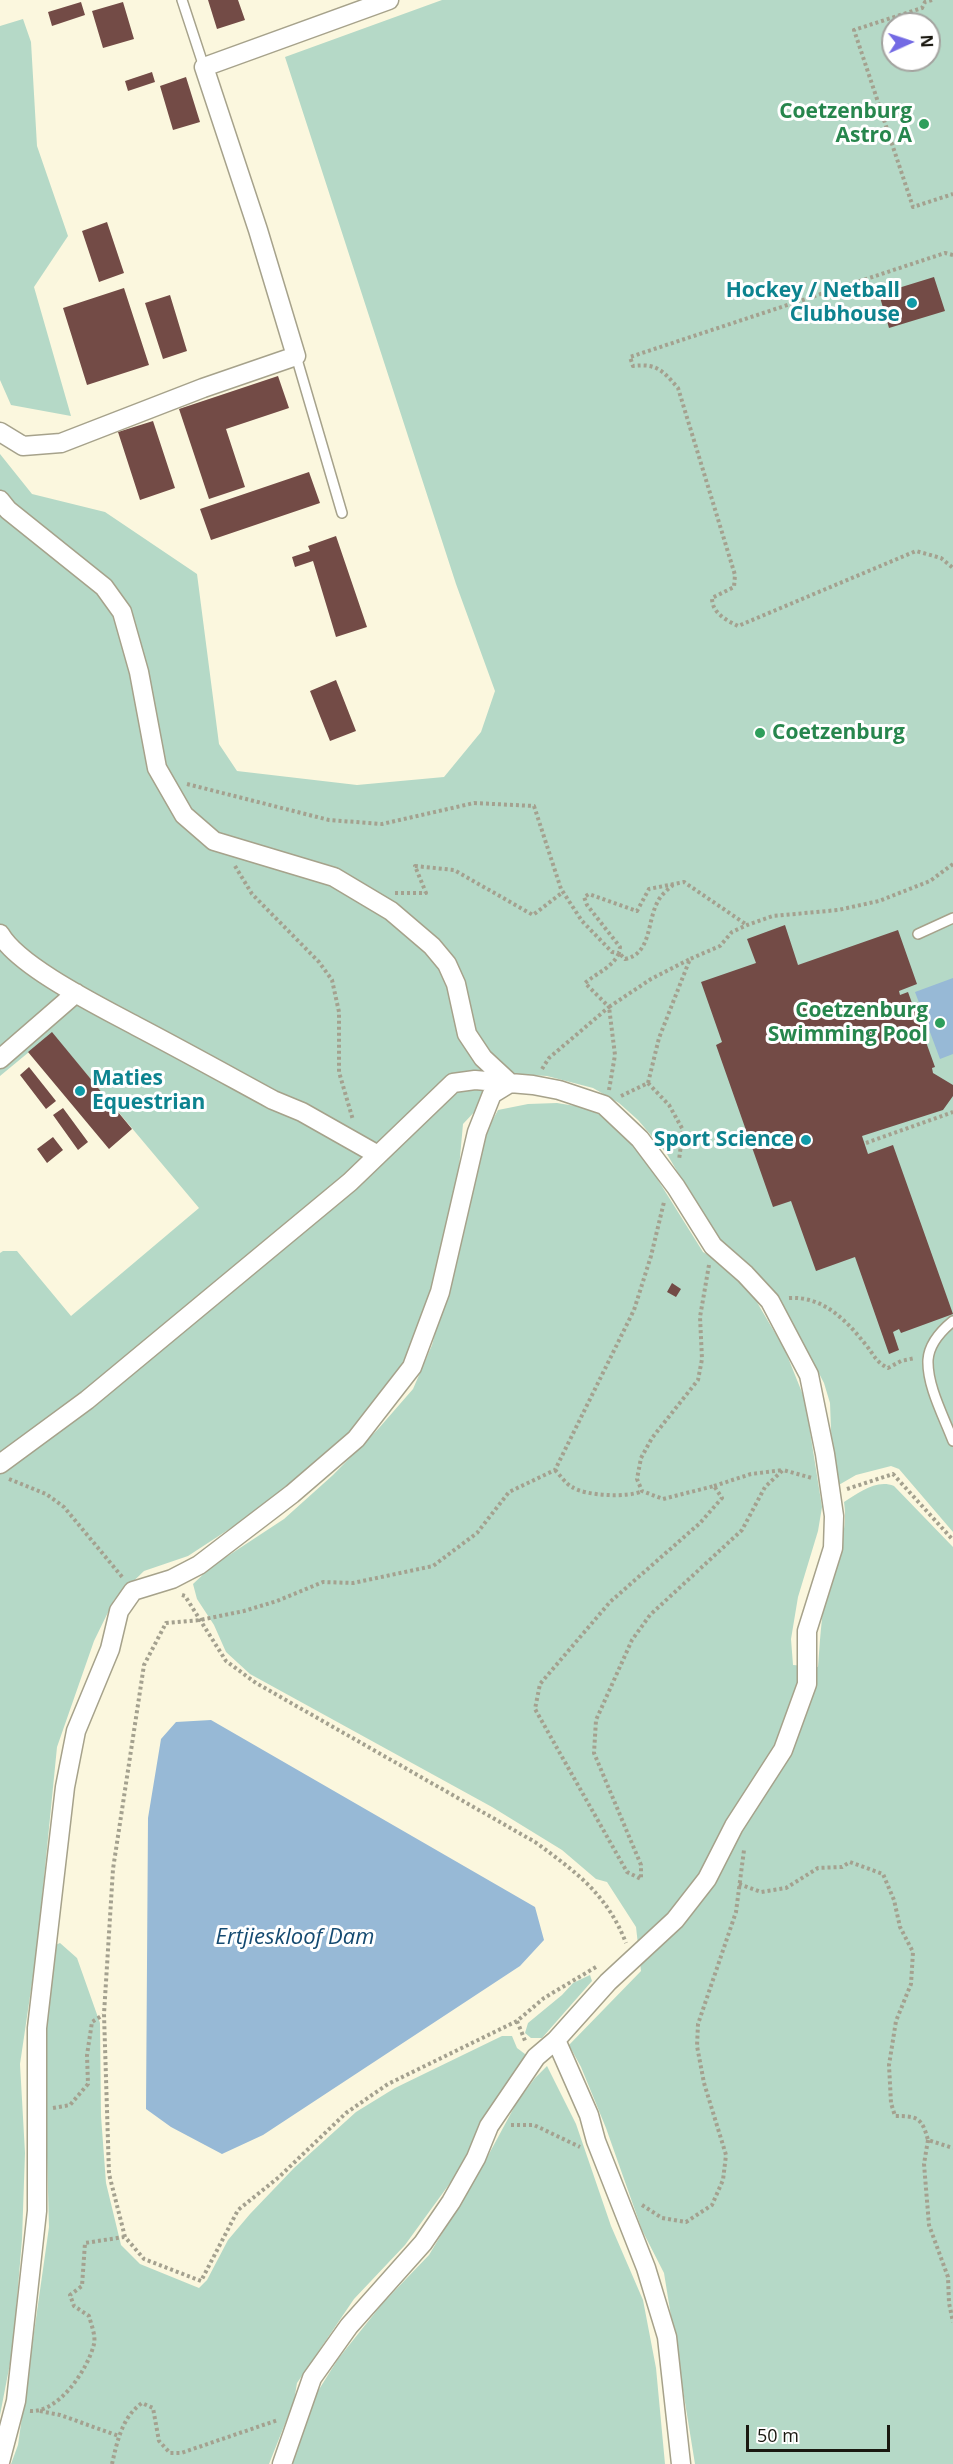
<!DOCTYPE html>
<style>
body{margin:0}
#map{position:relative;width:953px;height:2464px;overflow:hidden;background:#fbf7de;font-family:"Open Sans",sans-serif}
canvas{display:block}
.north{position:absolute;left:881px;top:12px;width:60px;height:60px;box-sizing:border-box;background:#fff;border:2px solid #a3a39f;border-radius:50%;rotate:87deg;font-size:16px;font-weight:700;line-height:24px;text-align:center;color:#1a1810}
.north::after{content:'';display:block;margin:auto;width:21px;height:27px;background:#736ae4;clip-path:polygon(50% 0,100% 100%,50% 72%,0 100%)}
.scale{position:absolute;left:746px;top:2425px;width:144px;height:27px;box-sizing:border-box;border:3px solid #1a1810;border-top:0;padding-left:8px;font-size:18px;line-height:21px;white-space:nowrap;color:#1a1810;-webkit-text-stroke:4px #fff;paint-order:stroke}
</style>
<div id="map">
<canvas width="953" height="2464"></canvas>
<div class="north">N</div>
<div class="scale">50 m</div>
</div>
<script>
const context = document.querySelector('canvas').getContext('2d');
context.lineJoin = 'round';
function fill(path, color) {
  context.fillStyle = color;
  context.fill(path, 'evenodd');
}
function trace(path, color, width, dash) {
  context.strokeStyle = color;
  context.lineWidth = width;
  context.lineCap = dash ? 'butt' : 'round';
  context.setLineDash(dash || []);
  context.stroke(path);
}
function drawText(font, color, halo, rows, align = 'center') {
  context.font = font + ' "Open Sans",sans-serif';
  context.lineWidth = 6;
  context.setLineDash([]);
  context.textBaseline = 'middle';
  context.strokeStyle = halo;
  context.fillStyle = color;
  for (const [text, x, y, turn = 0] of rows) {
    context.save();
    context.translate(x, y);
    context.rotate((+turn || 0) * Math.PI / 180);
    context.textAlign = isNaN(turn) ? turn : align;
    if (halo) context.strokeText(text, 0, 0);
    context.fillText(text, 0, 0);
    context.restore();
  }
}
fill(new Path2D(`
 M442,0h511v1532l-54,-63 -8,-3 -35,9 -19,11 -5,-30 -2,-53 -6,-20 -12,-23 -92,-115 -53,-91 -29,-34 -19,-17 -26,-15 -46,-12 -37,-2 -47,50 -4,44 -31,139 -13,36 -19,37 -35,41 -51,49 -73,54 -49,32 -44,15 -30,29 -20,41 -37,106 -20,202 -17,115 5,89 -3,86 -9,109 -13,67v-1162l3,-2h14l54,65 128,-108 -147,-175 -52,43v-622l32,40 73,18 92,62 22,170 18,27 120,14 87,-8 37,-45 14,-41 -39,-107 -171,-527zM893,24h36v36h-36z
 M23,19l8,23 6,104 31,90 -34,51 37,129 -60,-11 -11,-25v-354z
 M557,1103l25,4 23,10 28,23 70,112 26,16 22,24 34,58 20,50 17,107 -4,24 -20,66 -7,42 2,26 25,2c2,-24 3,-50 8,-74 8,-32 23,-57 18,-91 15,-9 32,-23 50,-16l59,61v917h-258l-31,-191 -22,-43 -36,-102 -25,-61 -12,-22 72,-74 -5,-44 -29,-45 -11,-3 -34,-29 -70,-43 -242,-133 -24,-22 -12,-27 -17,-26 -4,-15 18,-17 73,-48 49,-44 46,-47 34,-39 19,-44 28,-103 23,-104 15,-28 30,-6z
 M60,1943l17,15 23,65 1,93 5,67 15,62 19,19 59,24 8,-8 21,-40 22,-26 44,-46 62,-56 39,-24 107,-52h10l5,12 8,6 1,5 -26,34 -47,86 -48,66 -51,54 -57,84 -3,18 -25,63h-258l7,-19 31,-218 -5,-178 9,-103z
 M590,1975l2,6 -50,57h-11l-6,-5 3,-10 34,-28 11,-12z
 M547,2066l29,58 35,102 32,74 13,68 9,96h-373l21,-65 25,-40 44,-55 47,-49 54,-90 34,-63 18,-24z`), '#b5d9c7');
fill(new Path2D(`
 M953,978v76l-13,5 -25,-67z
 M211,1720l324,187 9,33 -24,26 -257,169 -41,19 -51,-27 -25,-18 2,-291 13,-79 15,-17z`), '#97b9d6');
fill(new Path2D(`
 M208,0h30l7,20 -28,9z
 M81,2l4,13 -33,11 -4,-14z
 M123,2l11,37 -31,9 -11,-37z
 M152,72l3,10 -27,9 -3,-10z
 M186,77l14,45 -27,8 -13,-44z
 M107,222l17,51 -25,9 -17,-51z
 M934,277l11,34 -56,17 -10,-34z
 M124,288l25,77 -62,20 -24,-77z
 M170,295l17,56 -24,8 -18,-56z
 M278,376l11,32 -63,21 19,58 -36,12 -30,-90z
 M153,421l22,67 -35,12 -22,-68z
 M309,472l11,31 -109,37 -11,-31z
 M336,536l31,91 -31,10 -23,-76 -18,6 -3,-10 18,-6 -2,-5z
 M336,680l20,51 -26,10 -20,-50z
 M785,925l13,40 100,-35 19,54 -18,7 1,4 8,-3 27,75 -3,1 1,5 20,12v11l-10,14 -81,26 6,18 25,-9 60,169 -52,19 -2,-4 -6,3 6,18 -10,4 -34,-97 -39,14 -25,-70 -18,6 -57,-162 6,-3 -21,-60 55,-19 -9,-24z
 M52,1032l80,97 -23,20 -81,-97z
 M29,1067l27,34 -10,8 -26,-34z
 M63,1108l25,34 -10,8 -25,-35z
 M53,1137l10,13 -16,13 -10,-14z
 M672,1283l9,6 -5,8 -9,-5z`), '#734b46');
const lane = new Path2D(`
 M182,0l22,67
 M296,356l46,157
 M918,934l35,-16
 M953,1321c-11,9 -24,23 -25,39 -1,26 16,57 25,81`);
const street = new Path2D(`
 M0,432l23,14 38,-3 142,-55 93,-32 -38,-126 -54,-163 185,-67
 M0,500l8,10 96,77 18,25 17,60 18,96 27,47 30,26 120,36 57,34 41,35 15,18 9,20 11,50 16,24 27,25
 M0,934c19,33 101,73 136,92 46,24 91,49 137,74l29,12 76,43
 M0,1059l76,-66
 M0,1464l87,-64 263,-218 103,-99 22,-3 58,5 26,5 45,15 36,34 36,48 37,59 32,28 25,27 39,74 16,79 9,62 -1,32 -26,83v53l-24,66 -49,76 -27,53 -32,41 -67,62 -52,58 -20,17 -47,69 -13,32 -25,44 -28,41 -74,83 -37,52 -30,86
 M556,2040l33,75 7,26 50,127 21,69 14,127
 M0,2462l16,-61 21,-190v-183l28,-241 11,-56 34,-82 9,-38 14,-20 39,-12 27,-14 93,-71 64,-55 56,-72 28,-75 37,-160 15,-38 18,-11`);
trace(lane, '#a6a28b', 12);
trace(street, '#a6a28b', 21);
trace(new Path2D(`
 M932,0l-7,2 -3,6 -68,22 59,177 40,-13
 M953,255l-8,-2 -315,104 3,9c24,-3 30,5 45,22l57,187 -1,12 -22,11c0,15 14,22 26,28l178,-75 25,7 12,10
 M187,784l142,36 53,4 92,-21 60,3 27,83 21,32 30,31 7,1 1,-6 -33,-42 -3,-8 5,-3 48,17 12,-22 35,-7 63,43
 M235,866l17,28 67,68 13,18 7,32v60l14,48
 M395,893h31l-11,-27 39,4 79,45 30,-23
 M542,1069l7,-11 60,-51 -24,-24c13,-11 27,-15 34,-30l6,6c26,-5 22,-36 32,-56 3,-7 10,-13 16,-18
 M648,1083l21,22 14,25 -4,30
 M609,1090l6,-35 -6,-48 42,-28 39,-20
 M621,1096l27,-13 11,-45 31,-79 30,-13 12,-14 15,-7 26,-9 65,-6 41,-9 51,-20 23,-17
 M866,1143l87,-31
 M709,1265l-9,52 2,42 -4,21 -46,58 -11,20 -4,21 5,12 21,8 51,-13 8,12 -22,25 -90,79 -70,82 -5,25 92,163 14,7v-14l-47,-112 2,-33 36,-80 18,-25 92,-85 23,-43 18,-17 29,8
 M789,1298c34,-2 57,22 77,47 8,10 10,17 22,23l13,-7 14,-3
 M555,1470c5,5 11,14 17,17 13,9 57,11 70,4
 M9,1479l37,15 18,13 59,71
 M714,1486l37,-12 32,-4
 M847,1489l46,-15 60,66
 M182,1595l3,1 41,65 30,22 279,159c41,30 72,52 91,101
 M739,1884l22,8 25,-4 32,-20 24,-1 8,-5 33,12 11,26 6,27 13,25 -2,32 -15,37 -7,44 2,38 4,13c23,0 27,2 33,24l25,8
 M596,1967l-52,31 -27,23 -129,63 -42,29 -67,64 -41,33 -37,71 -57,-22 -19,-22 -16,-63 -5,-160 9,-145 31,-204 22,-42 34,-3 44,-9 33,-10 46,-19 30,1 80,-17 44,-33 32,-41 46,-22 79,-160 17,-54 13,-54
 M517,2021l9,22
 M53,2108l17,-3 18,-21 -1,-29 5,-33 11,-7
 M511,2125h23l46,22
 M928,2140l-4,24 5,61 19,52 1,26 4,19
 M642,2205l20,13 24,4 26,-17 11,-25 3,-25 -22,-72 -7,-37 1,-22 38,-112 8,-62
 M30,2411c29,2 58,-42 64,-67 2,-8 -3,-20 -5,-28l-15,-10 -4,-11 12,-9 3,-43 39,-6
 M40,2411l20,4 59,21
 M112,2464c5,-22 10,-47 30,-61l11,5 6,33 11,12h11l97,-33`), '#a4a18f', 4, [3, 3]);
trace(lane, '#fff', 9);
trace(street, '#fff', 18);
for (const [x, y, r, color] of [
 [924,124,6,"#2e9e5b"],
 [912,303,6,"#0f9aa8"],
 [760,733,6,"#2e9e5b"],
 [940,1023,6,"#2e9e5b"],
 [80,1091,6,"#0f9aa8"],
 [806,1140,6,"#0f9aa8"]
]) {
  const dot = new Path2D();
  dot.arc(x, y, r, 0, 2 * Math.PI);
  context.fillStyle = color;
  context.fill(dot);
  trace(dot, '#fff', 2);
}
drawText('bold 21px', '#27864d', '#fff', [
 ["Coetzenburg",912,112],
 ["Astro A",912,136],
 ["Coetzenburg",772,733,"left"],
 ["Coetzenburg",928,1011],
 ["Swimming Pool",928,1035]
], 'right');
drawText('bold 21px', '#0d838f', '#fff', [
 ["Hockey / Netball",900,291],
 ["Clubhouse",900,315],
 ["Maties",92,1079,"left"],
 ["Equestrian",92,1103,"left"],
 ["Sport Science",794,1140]
], 'right');
drawText('italic 22px', '#144a71', '#fff', [
 ["Ertjieskloof Dam",295,1938]
]);
</script>
